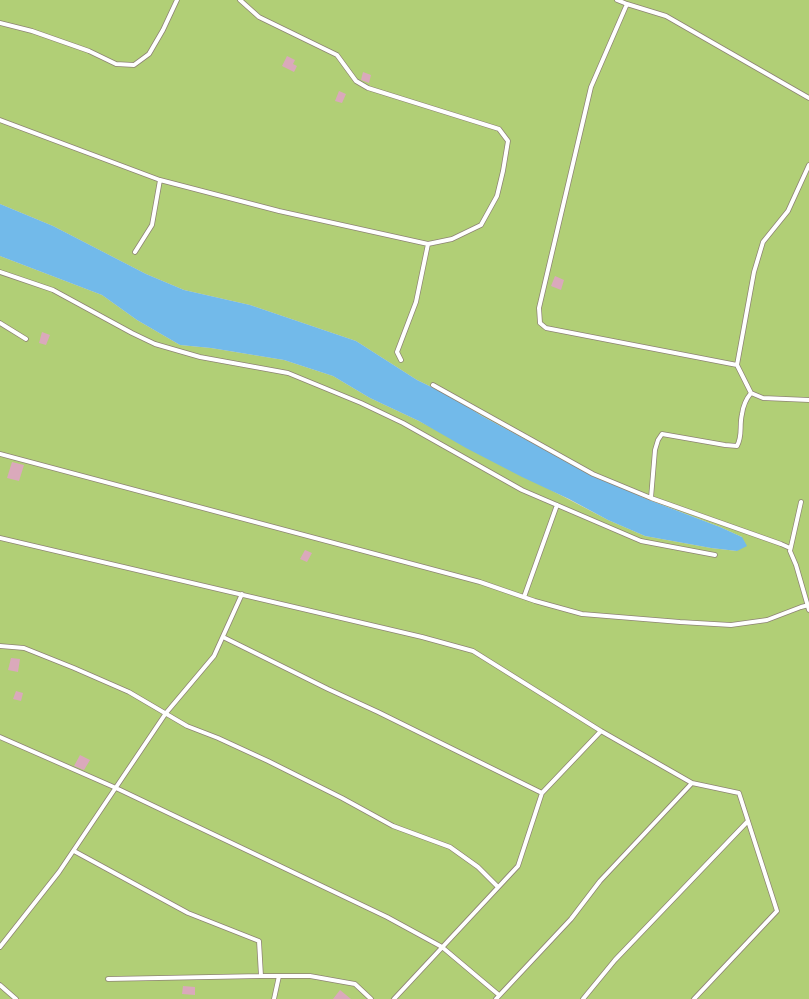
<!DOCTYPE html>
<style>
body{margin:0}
canvas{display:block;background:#f0ddbe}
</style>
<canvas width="809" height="999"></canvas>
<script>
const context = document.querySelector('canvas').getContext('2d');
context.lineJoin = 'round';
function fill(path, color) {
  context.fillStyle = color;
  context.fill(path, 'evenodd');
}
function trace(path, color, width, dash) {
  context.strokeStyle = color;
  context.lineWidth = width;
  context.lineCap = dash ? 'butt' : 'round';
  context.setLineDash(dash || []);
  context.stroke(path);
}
fill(new Path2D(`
 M0,0h809v999h-809v-743l102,39 35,25 43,25 31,3 73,12 49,16 37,22 49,23 189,99 37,16 66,12 26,3 5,-14 -22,-10 -76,-29 -67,-31 -95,-51 -26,-17 -39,-19 -61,-39 -106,-36 -66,-15 -38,-16 -93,-48 -53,-22z`), '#b1cf76');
fill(new Path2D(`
 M0,204l53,22 93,48 38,16 66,15 106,36 61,39 39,19 26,17 95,51 67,31 76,29 22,10 5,9 -10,5 -26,-3 -66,-12 -37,-16 -39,-21 -47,-22 -56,-29 -47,-27 -49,-23 -37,-22 -49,-16 -73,-12 -31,-3 -43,-25 -35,-25 -102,-39z`), '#72baea');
fill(new Path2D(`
 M287,56l8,4 -2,4 4,2 -3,6 -12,-6z
 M363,72l8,3 -2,8 -8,-3z
 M339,91l7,3 -4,9 -7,-2z
 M555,276l9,4 -3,10 -10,-4z
 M42,332l8,3 -4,10 -7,-2z
 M12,462l12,3 -5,16 -12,-3z
 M305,550l7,3 -5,9 -7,-3z
 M11,658l9,1 -2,13 -10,-2z
 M16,691l7,2 -2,8 -8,-2z
 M80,755l10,5 -6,10 -10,-4z
 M183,986l12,1v8l-13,-1z
 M340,990l11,9h-18z`), '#daa9bb');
const lane = new Path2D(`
 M617,0l10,4 39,12 143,82
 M627,4l-36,83 -52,221 1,15 6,5 191,37 14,28 12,5 46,2
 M0,23l32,8 57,20 27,13 18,1 15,-11 14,-24 14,-30
 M0,120l160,60 119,31 149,33 24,-5 29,-14 16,-29 6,-25 5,-30 -9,-12 -131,-41 -12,-7 -19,-26 -78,-38 -19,-17
 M135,252l17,-27 8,-45
 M0,272l53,18 79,43 23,11 45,13 88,16 73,30 42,20 119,67 119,51 74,14
 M0,323l26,16
 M401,360l-4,-8 19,-50 12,-58
 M737,365l17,-93 9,-30 25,-31 21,-46
 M433,385l160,89 58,24 130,46 9,4
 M0,454l480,128 55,19 47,13 98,8 51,3 36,-5 34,-13 8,-2
 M651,498l4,-48 3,-10 4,-6 63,11 12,1c6,-11 2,-20 5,-32 1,-7 4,-15 9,-21
 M801,502l-11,49 6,14 13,45
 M0,538l422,99 51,14 128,80 91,52
 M524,597l33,-92
 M223,637l105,52 50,23 164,81
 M0,646l24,2 50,20 55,24 58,34 31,12 50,23 74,37 51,28 57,21 28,20 20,20
 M0,737l116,51 271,129 55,30 57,48
 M74,851l114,62 71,28 2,35
 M0,947l59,-75 107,-159 48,-57 28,-62
 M108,979l153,-3h49l45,8 16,15
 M0,985l16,14
 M274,999l5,-23
 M394,999l124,-133 24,-73 59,-62
 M496,999l75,-80 29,-38 92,-98 47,10 38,118 -83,88
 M583,999l32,-39 133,-139`);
trace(lane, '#8e8474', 5.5);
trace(lane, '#fff', 4);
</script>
